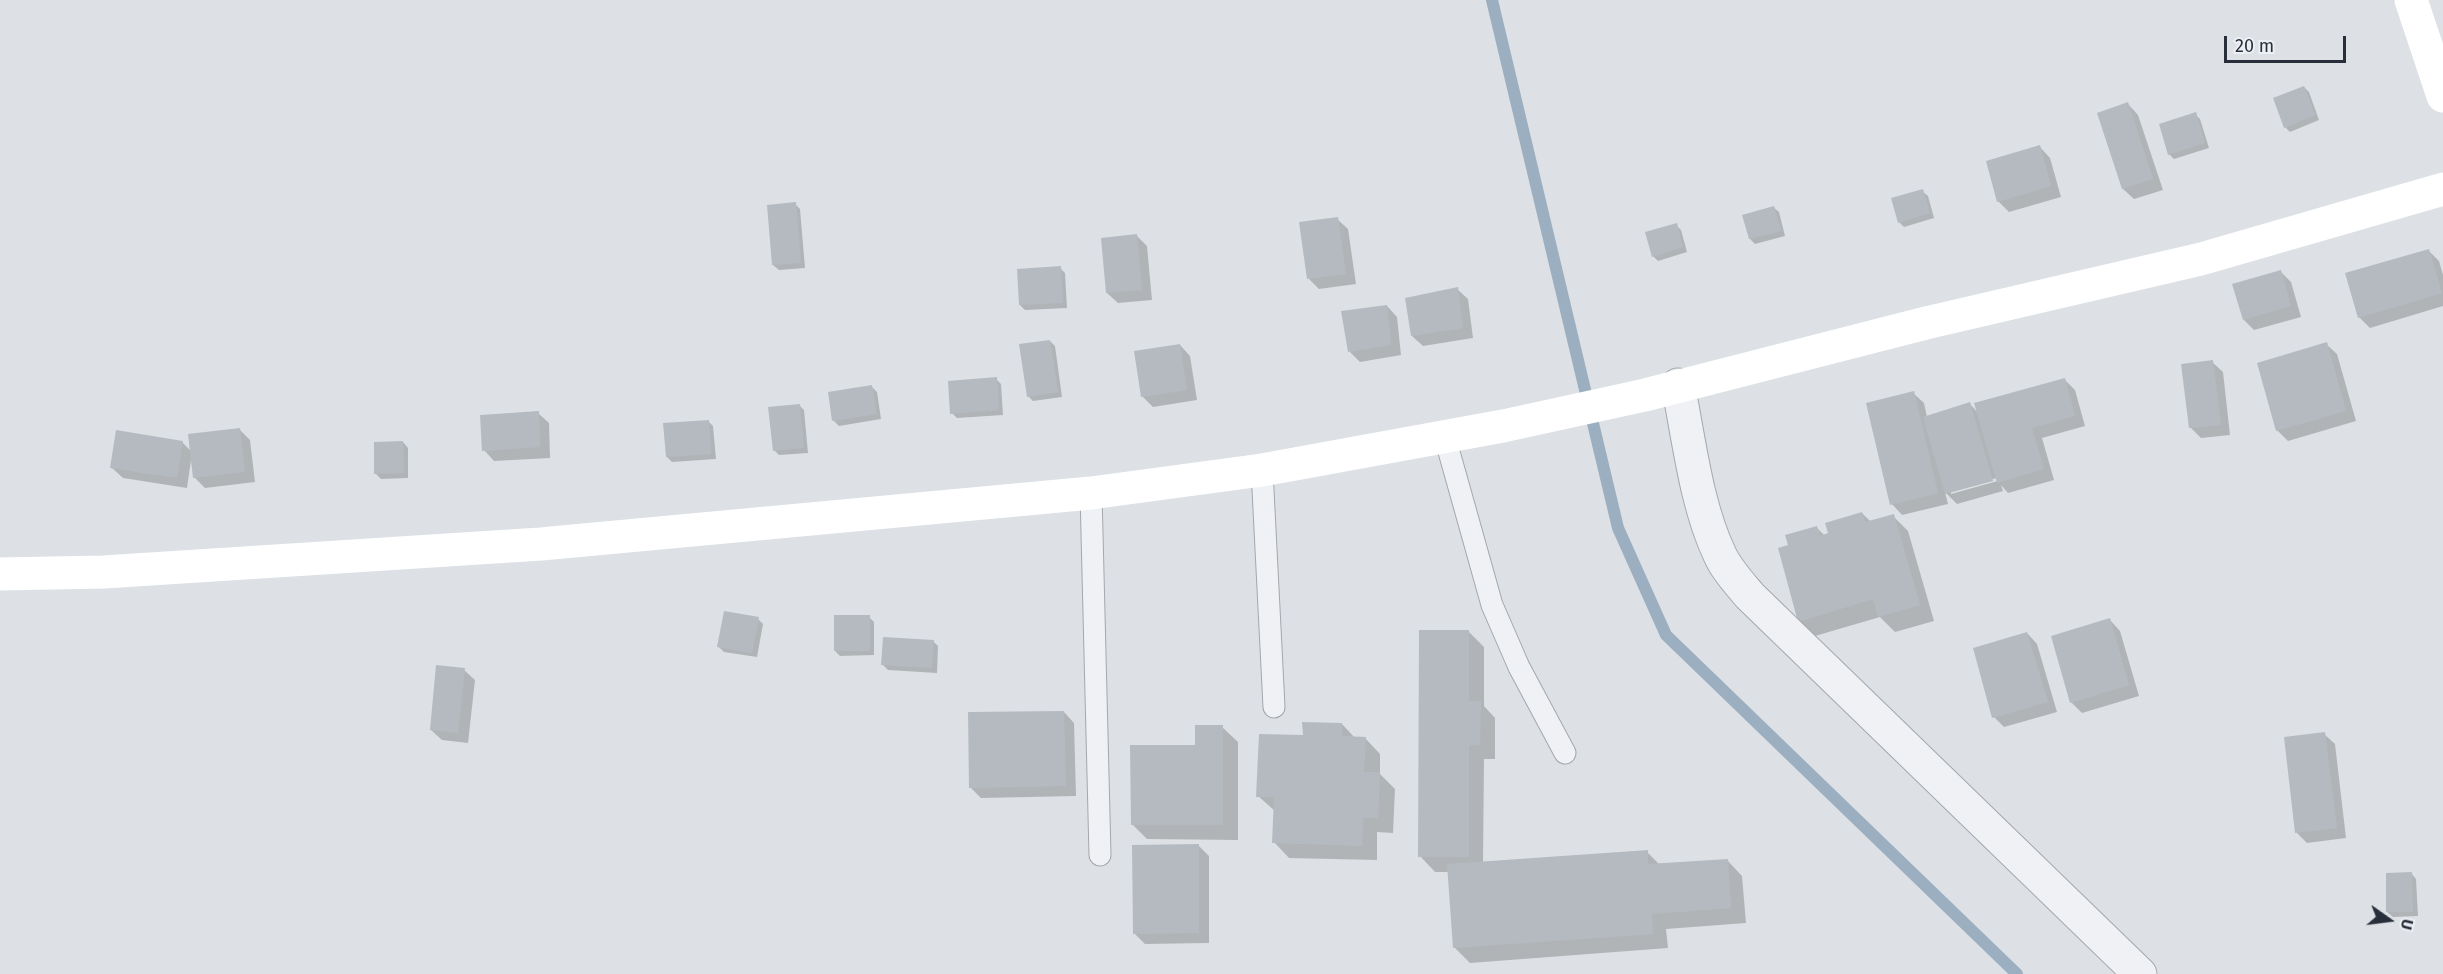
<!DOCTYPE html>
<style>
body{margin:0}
#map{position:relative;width:2443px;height:974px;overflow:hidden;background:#dde1e5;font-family:"Fira Sans",sans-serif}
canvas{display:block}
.north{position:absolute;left:2359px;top:890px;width:60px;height:60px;-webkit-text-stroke:4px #eceff3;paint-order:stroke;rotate:104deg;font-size:16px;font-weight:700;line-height:24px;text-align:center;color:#292f3a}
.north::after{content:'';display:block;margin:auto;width:21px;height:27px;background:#292f3a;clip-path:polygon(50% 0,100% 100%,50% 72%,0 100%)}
.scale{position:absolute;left:2224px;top:36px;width:122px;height:27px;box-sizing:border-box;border:3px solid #292f3a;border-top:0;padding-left:8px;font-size:18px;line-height:21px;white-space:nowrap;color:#292f3a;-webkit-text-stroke:4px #eceff3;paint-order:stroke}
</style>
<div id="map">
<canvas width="2443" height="974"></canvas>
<div class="north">U</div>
<div class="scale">20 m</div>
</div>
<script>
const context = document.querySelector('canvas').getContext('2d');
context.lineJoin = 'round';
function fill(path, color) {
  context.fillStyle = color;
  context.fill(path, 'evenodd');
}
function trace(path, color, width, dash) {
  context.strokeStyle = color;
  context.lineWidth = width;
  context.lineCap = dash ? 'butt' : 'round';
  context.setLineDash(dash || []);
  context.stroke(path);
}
fill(new Path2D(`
 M2304,87l5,5 10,28 -29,12 -5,-5z
 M2128,104l10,11 25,75 -29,9 -11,-10 -24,-75z
 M2195,114l5,5 9,29 -35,11 -5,-5z
 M2040,147l10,11 11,39 -52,15 -11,-11z
 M1922,191l6,5 6,22 -30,9 -5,-5z
 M795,204l5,5 5,59 -26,2 -6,-5z
 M1773,207l6,5 6,24 -30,8 -5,-5 -6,-23z
 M1337,219l11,10 8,55 -37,5 -10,-10z
 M1676,225l5,5 6,22 -29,9 -5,-5z
 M1137,236l10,10 5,54 -34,3 -11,-10z
 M2428,250l11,11 4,14v31l-73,22 -11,-11z
 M1060,268l5,5 2,35 -42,2 -5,-5z
 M2280,271l11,11 10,35 -47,13 -10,-10z
 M1457,289l11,10 5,39 -50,8 -11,-10z
 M1387,306l10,11 4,38 -41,7 -10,-10z
 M1050,341l5,5 7,51 -29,4 -5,-5z
 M2326,344l11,10 19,67 -68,20 -11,-11z
 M1180,345l10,11 7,44 -44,7 -11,-11z
 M2212,362l11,10 7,63 -29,3 -11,-11z
 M996,379l5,5 2,31 -46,3 -5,-5z
 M2064,379l11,11 10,36 -43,12 12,42 -46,13 -7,-8 2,6 -46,13 -12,-12 3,12 -46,11 -10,-11 21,-111 11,10 3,14 43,-13 8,9zM2000,477l1,3 -50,14v-3z
 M872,387l5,5 4,27 -42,7 -5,-5 -4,-28z
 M799,405l5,5 4,43 -29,2 -5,-5z
 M538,413l11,10 1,35 -56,3 -10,-11z
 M708,421l5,5 3,33 -44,3 -5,-5z
 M240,430l10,10 5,42 -50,6 -11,-11 -3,-17 -4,28 -64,-10 -11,-10 70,-26 9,9z
 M403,442l5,6v30l-27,1 -5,-5z
 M1862,513l9,9 22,-6 15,15 26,90 -39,11 -15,-15 -65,19 -15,-15 -10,-75 27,-18 8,8z
 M869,617l5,5v33l-34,1 -5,-5z
 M758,619l5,5 -6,33 -33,-5 -6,-6z
 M2110,620l10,11 19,65 -57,17 -11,-11z
 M1468,631l16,16v59l11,12v41h-11l-1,104 164,-11 13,13 67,-5 15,16 4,47 -80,6 2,19 -198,15 -16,-16 -5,-75h-14l-15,-16z
 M2027,633l10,11 20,68 -53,15 -10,-10z
 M933,641l5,5 -1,27 -49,-3 -5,-5z
 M464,670l11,10 -7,63 -26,-3 -11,-10z
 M1064,712l10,11 2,73 -95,2 -11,-11z
 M1342,724l13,14h10l15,16v20l15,15 -2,44 -16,-1v28l-88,-2 -15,-16 1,-31 -17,-15z
 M1222,727l16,15v98l-91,-1 -15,-15 65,-77z
 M2324,734l11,10 11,94 -39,5 -10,-10z
 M1198,845l11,11v87l-64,1 -11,-11z
 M2411,873l5,6 2,37 -25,1 -6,-5z`), '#0003');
trace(new Path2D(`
 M1492,0l126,528 48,107 351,339`), '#9cafc1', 12);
fill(new Path2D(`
 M2304,86l11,29 -31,13 -11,-30z
 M2128,102l25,77 -31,10 -25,-76z
 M2196,112l9,31 -37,12 -9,-31z
 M2040,145l11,41 -54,16 -11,-41z
 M1923,189l7,24 -32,10 -7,-25z
 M796,202l5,61 -29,2 -5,-60z
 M1774,206l7,25 -32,8 -7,-24z
 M1338,217l8,57 -39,5 -8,-57z
 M1677,223l6,24 -31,10 -7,-25z
 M1137,234l5,56 -36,3 -5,-55z
 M2429,249l13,44 -84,25 -13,-45z
 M1061,266l2,37 -44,2 -2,-36z
 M2281,270l10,36 -48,14 -11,-36z
 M1458,287l5,41 -52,8 -6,-38z
 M1387,305l4,40 -43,7 -7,-41z
 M1050,340l8,52 -31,5 -8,-53z
 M2327,342l19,69 -70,20 -19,-68z
 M1180,344l7,46 -46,7 -7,-46z
 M2213,360l8,65 -32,3 -8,-64z
 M997,377l2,33 -49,4 -2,-33z
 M2065,378l10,38 -43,12 12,41 -47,14 -23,-80z
 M872,385l5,29 -45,7 -4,-29z
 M1914,391l24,102 -48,12 -24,-102z
 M1970,402l23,79 -48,13 -22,-77z
 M800,404l4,44 -31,3 -5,-44z
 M539,411l1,36 -58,4 -2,-36z
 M709,420l2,34 -45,3 -3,-34z
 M240,428l5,44 -52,6 -5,-44z
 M116,430l67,11 -6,37 -67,-10z
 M403,441l1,32 -30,1v-32z
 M1862,512l3,10 29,-8 26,91 -42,12 -5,-18 -75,23 -20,-74 10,-3 -3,-10 32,-9 3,10 8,-3 -3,-10z
 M724,611l35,6 -7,36 -35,-6z
 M834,615h36v36h-36z
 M2110,618l19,67 -59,18 -19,-67z
 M1419,630h50v71h12l-1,44h-11v112h-51z
 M2027,632l21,70 -56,16 -19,-70z
 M883,637l51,3 -2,28 -51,-3z
 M436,665l29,3 -7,65 -28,-3z
 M1064,711l2,75 -97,2 -1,-76z
 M1302,722l40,1v13l24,1 -2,35h16l-2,46h-15l-1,28 -90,-3 2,-46h-18l3,-63 44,1z
 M1195,725h28v100h-92l-1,-80h65z
 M2325,732l12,96 -42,5 -11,-96z
 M1199,844v89l-66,1 -1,-89z
 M1648,850v14l80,-5 3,49 -79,6 1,20 -200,14 -6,-84z
 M2412,872l1,40h-27v-39z`), '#b5bac1');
const lane = new Path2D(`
 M1444,434l48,171 27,62 46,86
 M1262,470l12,237
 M1091,493l9,362`);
const street = new Path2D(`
 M1678,385c11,54 18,120 42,170 7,15 19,28 30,41l390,378`);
trace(lane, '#a3a8ae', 23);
trace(street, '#a3a8ae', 35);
trace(lane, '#eff1f4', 21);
trace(street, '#eff1f4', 33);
trace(new Path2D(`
 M2411,0l32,96
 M0,574l104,-2 437,-28 550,-51 171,-23 241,-44 142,-31 281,-72 275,-64 242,-70`), '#fff', 33);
</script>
